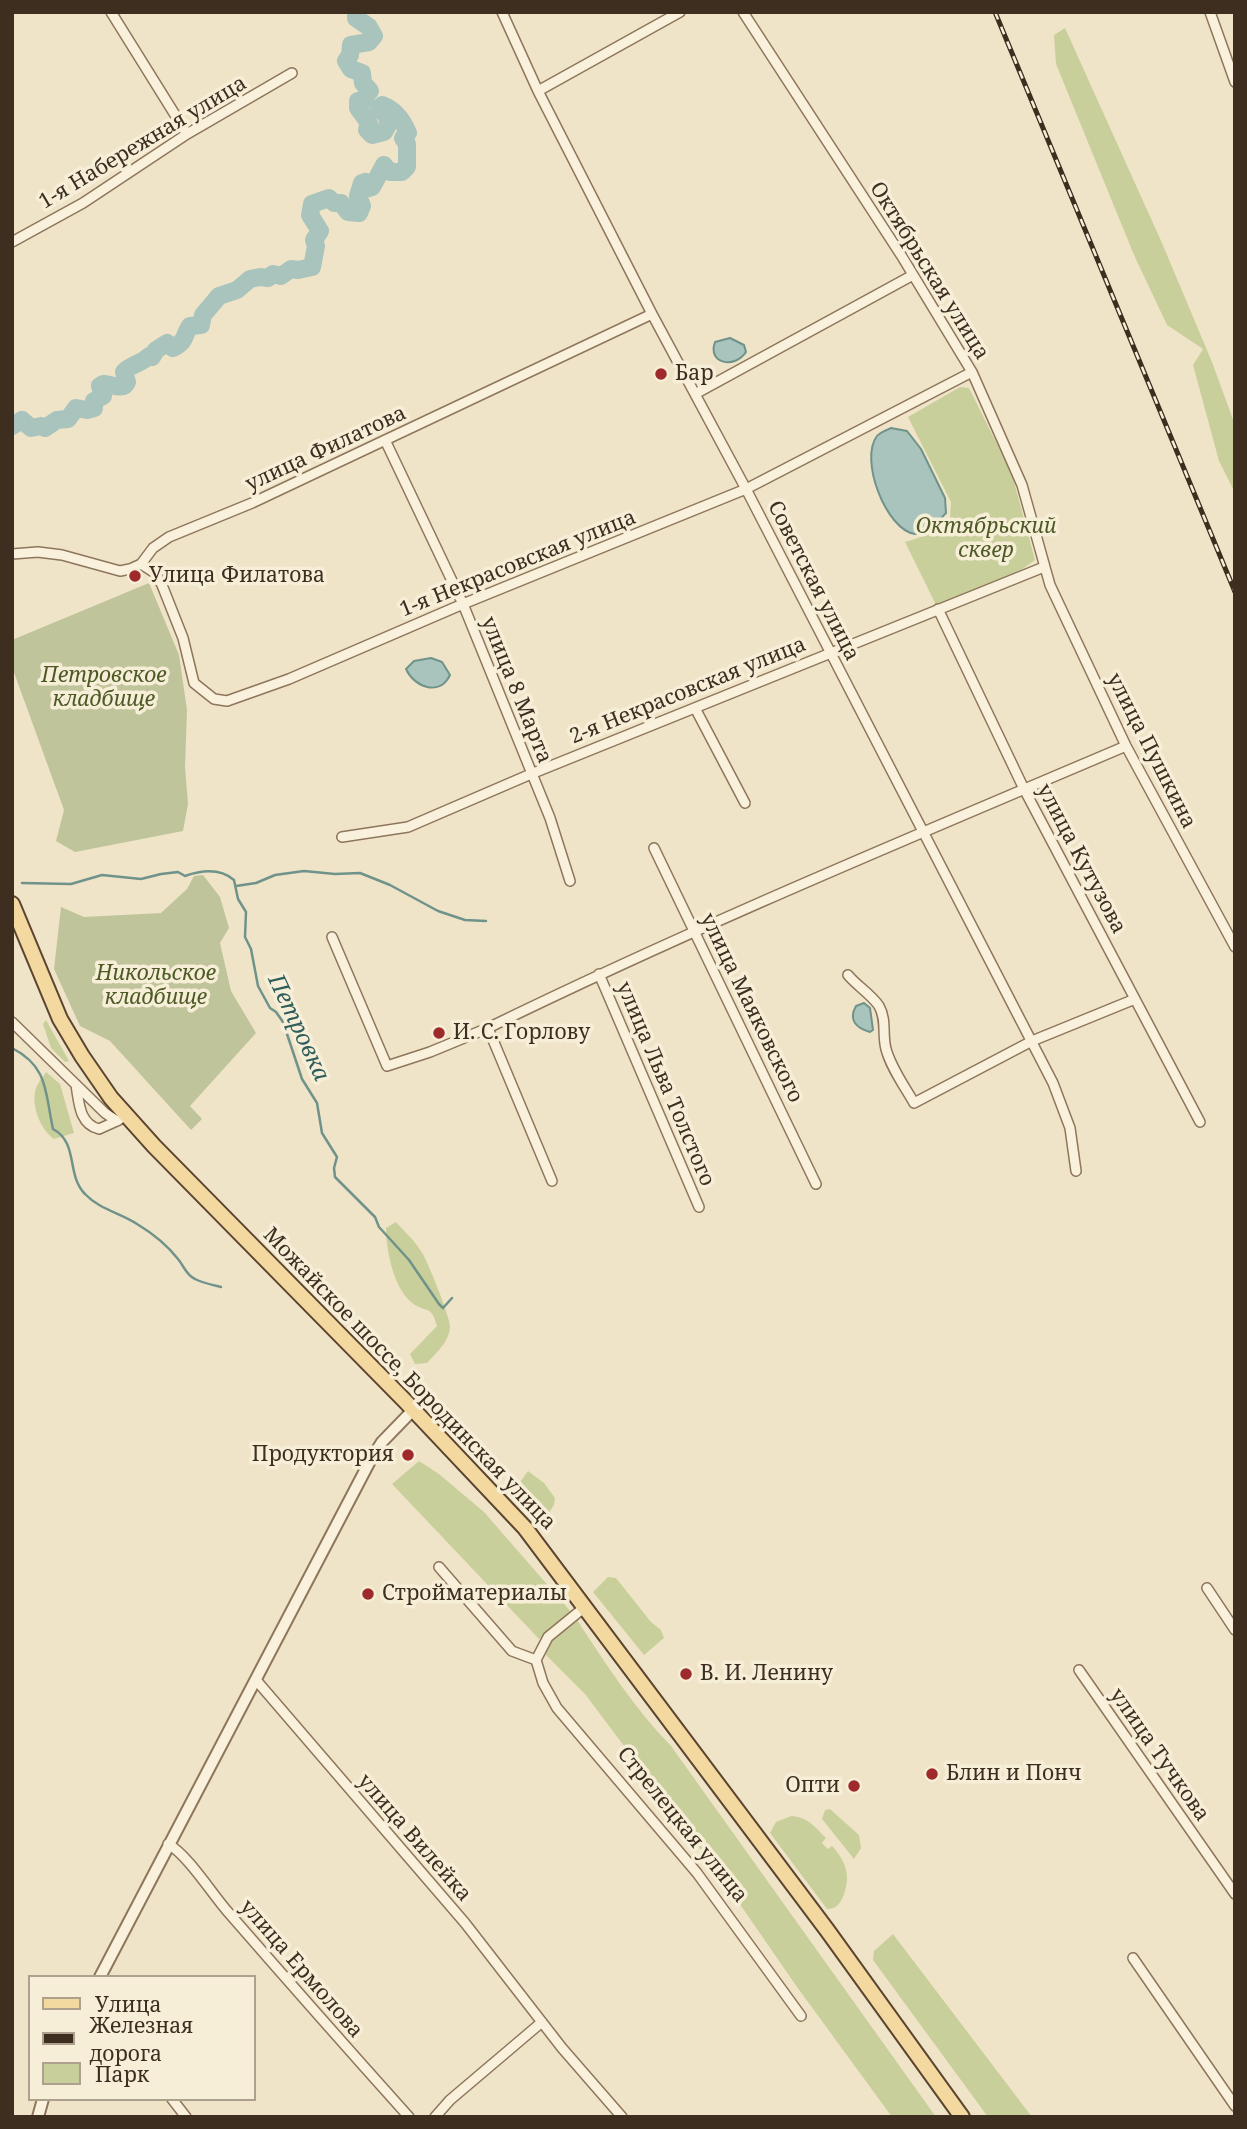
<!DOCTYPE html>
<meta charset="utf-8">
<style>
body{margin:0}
#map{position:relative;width:1247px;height:2129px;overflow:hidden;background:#f0e4c8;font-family:"Noto Serif",serif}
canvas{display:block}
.frame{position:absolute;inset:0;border:14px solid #3d2e20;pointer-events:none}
.legend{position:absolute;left:28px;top:1975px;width:228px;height:126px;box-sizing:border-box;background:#f7eed8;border:2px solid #ada18e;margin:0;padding:9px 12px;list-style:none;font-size:21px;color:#3d2e20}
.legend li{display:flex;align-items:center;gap:14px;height:35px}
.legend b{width:35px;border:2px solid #ada18e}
</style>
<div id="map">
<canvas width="1247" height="2129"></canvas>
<div class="frame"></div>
<ul class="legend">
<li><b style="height:9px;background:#f3d9a0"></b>Улица</li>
<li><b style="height:9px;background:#3d2e20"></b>Железная дорога</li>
<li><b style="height:19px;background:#c9cf9b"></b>Парк</li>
</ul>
</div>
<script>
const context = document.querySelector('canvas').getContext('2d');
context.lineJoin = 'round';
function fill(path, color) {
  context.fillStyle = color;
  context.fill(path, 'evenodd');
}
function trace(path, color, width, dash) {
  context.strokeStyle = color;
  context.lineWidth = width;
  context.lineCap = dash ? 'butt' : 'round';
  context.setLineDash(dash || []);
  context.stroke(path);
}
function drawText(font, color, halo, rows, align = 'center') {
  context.font = font + ' "Noto Serif",serif';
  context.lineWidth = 7;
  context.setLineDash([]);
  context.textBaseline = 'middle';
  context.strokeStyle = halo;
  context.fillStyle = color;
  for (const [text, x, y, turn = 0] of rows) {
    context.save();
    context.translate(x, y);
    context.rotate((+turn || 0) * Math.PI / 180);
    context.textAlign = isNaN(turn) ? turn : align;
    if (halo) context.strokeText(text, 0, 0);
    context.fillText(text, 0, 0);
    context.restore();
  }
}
fill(new Path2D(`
 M1065,28l97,215 50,119 23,63v68l-16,-32 -26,-96 10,-16 -36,-24 -33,-70 -78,-191 -2,-29z
 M960,387l9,1 43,86 23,86 -14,10 -85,35 -31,-63c19,-5 31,-11 45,-24l1,-16 -43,-85z
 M46,1020l23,41 -4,1 -14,-14 -8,-24z
 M46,1072l14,12 14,49 -20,6c-13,-9 -22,-31 -19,-47 1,-7 7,-14 11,-20z
 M396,1222c8,9 18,18 25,29 6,8 29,66 29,75 0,15 -13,26 -23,37l-12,1 -5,-10 27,-28c-6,-21 -9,-13 -22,-21 -21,-13 -29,-55 -29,-77z
 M419,1461l20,13 45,38 88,101 -33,26 -147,-155z
 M528,1471l16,12 11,15 -1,7 -6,9c-13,-6 -24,-17 -30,-29z
 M608,1577l8,1 35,44 10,8 3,8 -20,17 -51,-63z
 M577,1620c29,44 57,88 94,126l265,371h-44l-95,-130 -78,-113 -98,-132 -36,-48 -39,-39 2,-11z
 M830,1809l29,26 2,13 -7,11 -32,-40 3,-9z
 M791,1816c17,1 24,11 35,22l-4,5 6,6 4,-3c15,16 19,31 11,51 -4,8 -7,12 -16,12l-57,-76 6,-11z
 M893,1934l139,183h-44l-115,-157 1,-9z`), '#c9cf9b');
fill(new Path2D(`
 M149,583l30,72 8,55 -2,57 3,37 -5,27 -108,21 -19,-11 8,-31 -52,-143v-27z
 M203,875l17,22 9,31 -9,15 11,48 25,42 -66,73 12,13 -11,11 -81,-89 -30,-15 -26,-57 7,-62 23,10 77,-4 26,-24 7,-13z`), '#bfc49a');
const water = new Path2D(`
 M730,338l14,7 2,7c-11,17 -39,12 -31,-10z
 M891,428l16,3 14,18 24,49 1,15c-7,8 -19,22 -31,21 -29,-4 -56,-75 -38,-98 3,-4 10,-6 14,-8z
 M431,658l11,4 8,13c-10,22 -36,12 -44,-6l8,-8z
 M864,1003l6,5 3,22 -3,2c-14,-4 -22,-12 -14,-26z`);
fill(water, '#a9c4bc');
trace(water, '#6f938a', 2);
trace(new Path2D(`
 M22,883l49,1 31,-9 39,4 20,-5 17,-2 7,4c17,-6 35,-8 49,4l4,19 8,13 -1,25 6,12 7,37 12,22 6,4 7,10 19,57 15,24 5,30 15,24 -3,11 1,9 40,40 4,10 30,33 30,44 4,4 9,-10
 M236,886l20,-3 19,-8 29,-4 31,3 25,-1 30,12 48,26 27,9 21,1
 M12,1048c37,19 33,45 41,81 26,14 13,46 32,65 14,15 35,19 52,30 15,9 30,21 41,35 6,7 8,16 17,20 8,4 18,6 26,8`), '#6f938a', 2.5);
trace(new Path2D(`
 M12,426l10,-6 9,8 10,-2 4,2 12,-8 11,-1 8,-11 11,2 7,-2v-7l9,-5 -3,-10 3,-2c8,0 20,7 24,-2l-3,-10c7,-8 17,-8 25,-16l3,1 4,-7 11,-7 6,5c14,-7 10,-12 17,-22l11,-1 2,-10 16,-19 18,-6 13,-11 10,-2 8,1 5,-4 8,2 10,-7 7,1 14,-3 4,-21 -2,-6 6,-9 -10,-16 2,-11 17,-6 5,5h7l7,9 11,1 3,-7 -4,-10 4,-13 3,-1 4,6 3,-1 12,-22 6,7h12l5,-5v-23l-4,-6 5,-5c-5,-12 -12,-23 -26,-28l-3,3 8,8 1,9 -4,7 -12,3 -5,-5 2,-7 -11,-15v-7l7,-1 2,-7 3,-2 -7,-8 -1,-10 -11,-4 -5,-8 4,-6 1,-10 18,-3 5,-6 -5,-9 -13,-9v-6`), '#a9c4bc', 18);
const minor = new Path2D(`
 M111,12l76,122
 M502,12l36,79 114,223 94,175 307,594 17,45 6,43
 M743,12l158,243 71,117 50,113 28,100 76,161 109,201
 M1210,12l25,70
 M538,91l142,-79
 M12,242l71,-39 104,-69 105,-61
 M695,394l218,-119
 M385,440l78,164 87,214 20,63
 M12,554l26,-2 24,3 58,16 10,-2 11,-5 12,-16 16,-11 83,-34 400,-189
 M141,564l14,9 7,12 21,53 11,45 20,16 13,2 62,-22 174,-75 283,-115 226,-117
 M938,609l86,180 176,333
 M695,708l50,95
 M342,837l66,-10 123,-53 513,-207
 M654,848l162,336
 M332,937l55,129 43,-14 58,-24 64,153
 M599,974l100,233
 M848,975c9,11 23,19 31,31 8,14 3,29 7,43 5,19 19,38 28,54l118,-62 103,-42
 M12,1022l93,91 12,8
 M488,1028c209,-102 424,-191 638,-282
 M76,1085c3,17 3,39 23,44l20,-9
 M439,1567l73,84 24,9
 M1207,1588l28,42
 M586,1606l-38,31 -12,23 7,23 14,25 140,165 104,143
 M1079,1670l156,224
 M256,1680l209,243 97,125 60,69
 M168,1844c20,11 44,50 60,68 60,69 120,137 181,205
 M1133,1958l102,148
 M172,2099l14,18
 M435,2117l15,-17 92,-78`);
const tertiary = new Path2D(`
 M100,1977l270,-516 12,-19 31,-32
 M38,2117l5,-18`);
const primary = new Path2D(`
 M12,904l48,115 22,37 29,42 43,48 252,256 119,126 302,402 135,187`);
trace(minor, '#8d765c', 12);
trace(tertiary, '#8d765c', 14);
trace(primary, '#5b4430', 18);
trace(minor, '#faf1dc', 9);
trace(tertiary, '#faf1dc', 10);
trace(primary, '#f3d9a0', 14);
const rail = new Path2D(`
 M995,12l240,580`);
trace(rail, '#3d2e20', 5);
trace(rail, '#f7eed8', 2.5, [8]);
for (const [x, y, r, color] of [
 [661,374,7,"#9e2a2b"],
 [135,576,7,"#9e2a2b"],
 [439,1033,7,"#9e2a2b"],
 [408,1455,7,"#9e2a2b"],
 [368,1594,7,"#9e2a2b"],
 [686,1674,7,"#9e2a2b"],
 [932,1774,7,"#9e2a2b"],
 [854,1786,7,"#9e2a2b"]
]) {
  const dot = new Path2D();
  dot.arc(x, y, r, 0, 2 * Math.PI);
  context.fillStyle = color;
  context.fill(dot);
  trace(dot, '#f7eed8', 2.5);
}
drawText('21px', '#3d2e20', '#f7eed8', [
 ["1-я Набережная улица",143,143,-31],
 ["Октябрьская улица",929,271,58],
 ["улица Филатова",326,449,-25],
 ["1-я Некрасовская улица",518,564,-22],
 ["Советская улица",813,581,63],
 ["улица 8 Марта",516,690,68],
 ["2-я Некрасовская улица",688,691,-22],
 ["улица Пушкина",1151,751,63],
 ["улица Кутузова",1081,859,62],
 ["улица Маяковского",751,1008,64],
 ["улица Льва Толстого",665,1084,67],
 ["Можайское шоссе, Бородинская улица",409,1379,46],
 ["улица Тучкова",1159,1755,55],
 ["Стрелецкая улица",682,1825,51],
 ["улица Вилейка",414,1838,49],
 ["улица Ермолова",301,1969,49]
]);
drawText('21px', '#3d2e20', '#f7eed8', [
 ["Бар",675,374],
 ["Улица Филатова",149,576],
 ["И. С. Горлову",453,1033],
 ["Продуктория",394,1455,"right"],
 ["Стройматериалы",382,1594],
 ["В. И. Ленину",700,1674],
 ["Блин и Понч",946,1774],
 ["Опти",840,1786,"right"]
], 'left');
drawText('italic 21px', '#4d5a26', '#f7eed8', [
 ["Октябрьский",986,527],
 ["сквер",986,551],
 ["Петровское",104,676],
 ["кладбище",104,700],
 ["Никольское",156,974],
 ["кладбище",156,998]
]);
drawText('italic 23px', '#2f5d5a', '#f7eed8', [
 ["Петровка",298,1028,65]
]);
</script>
